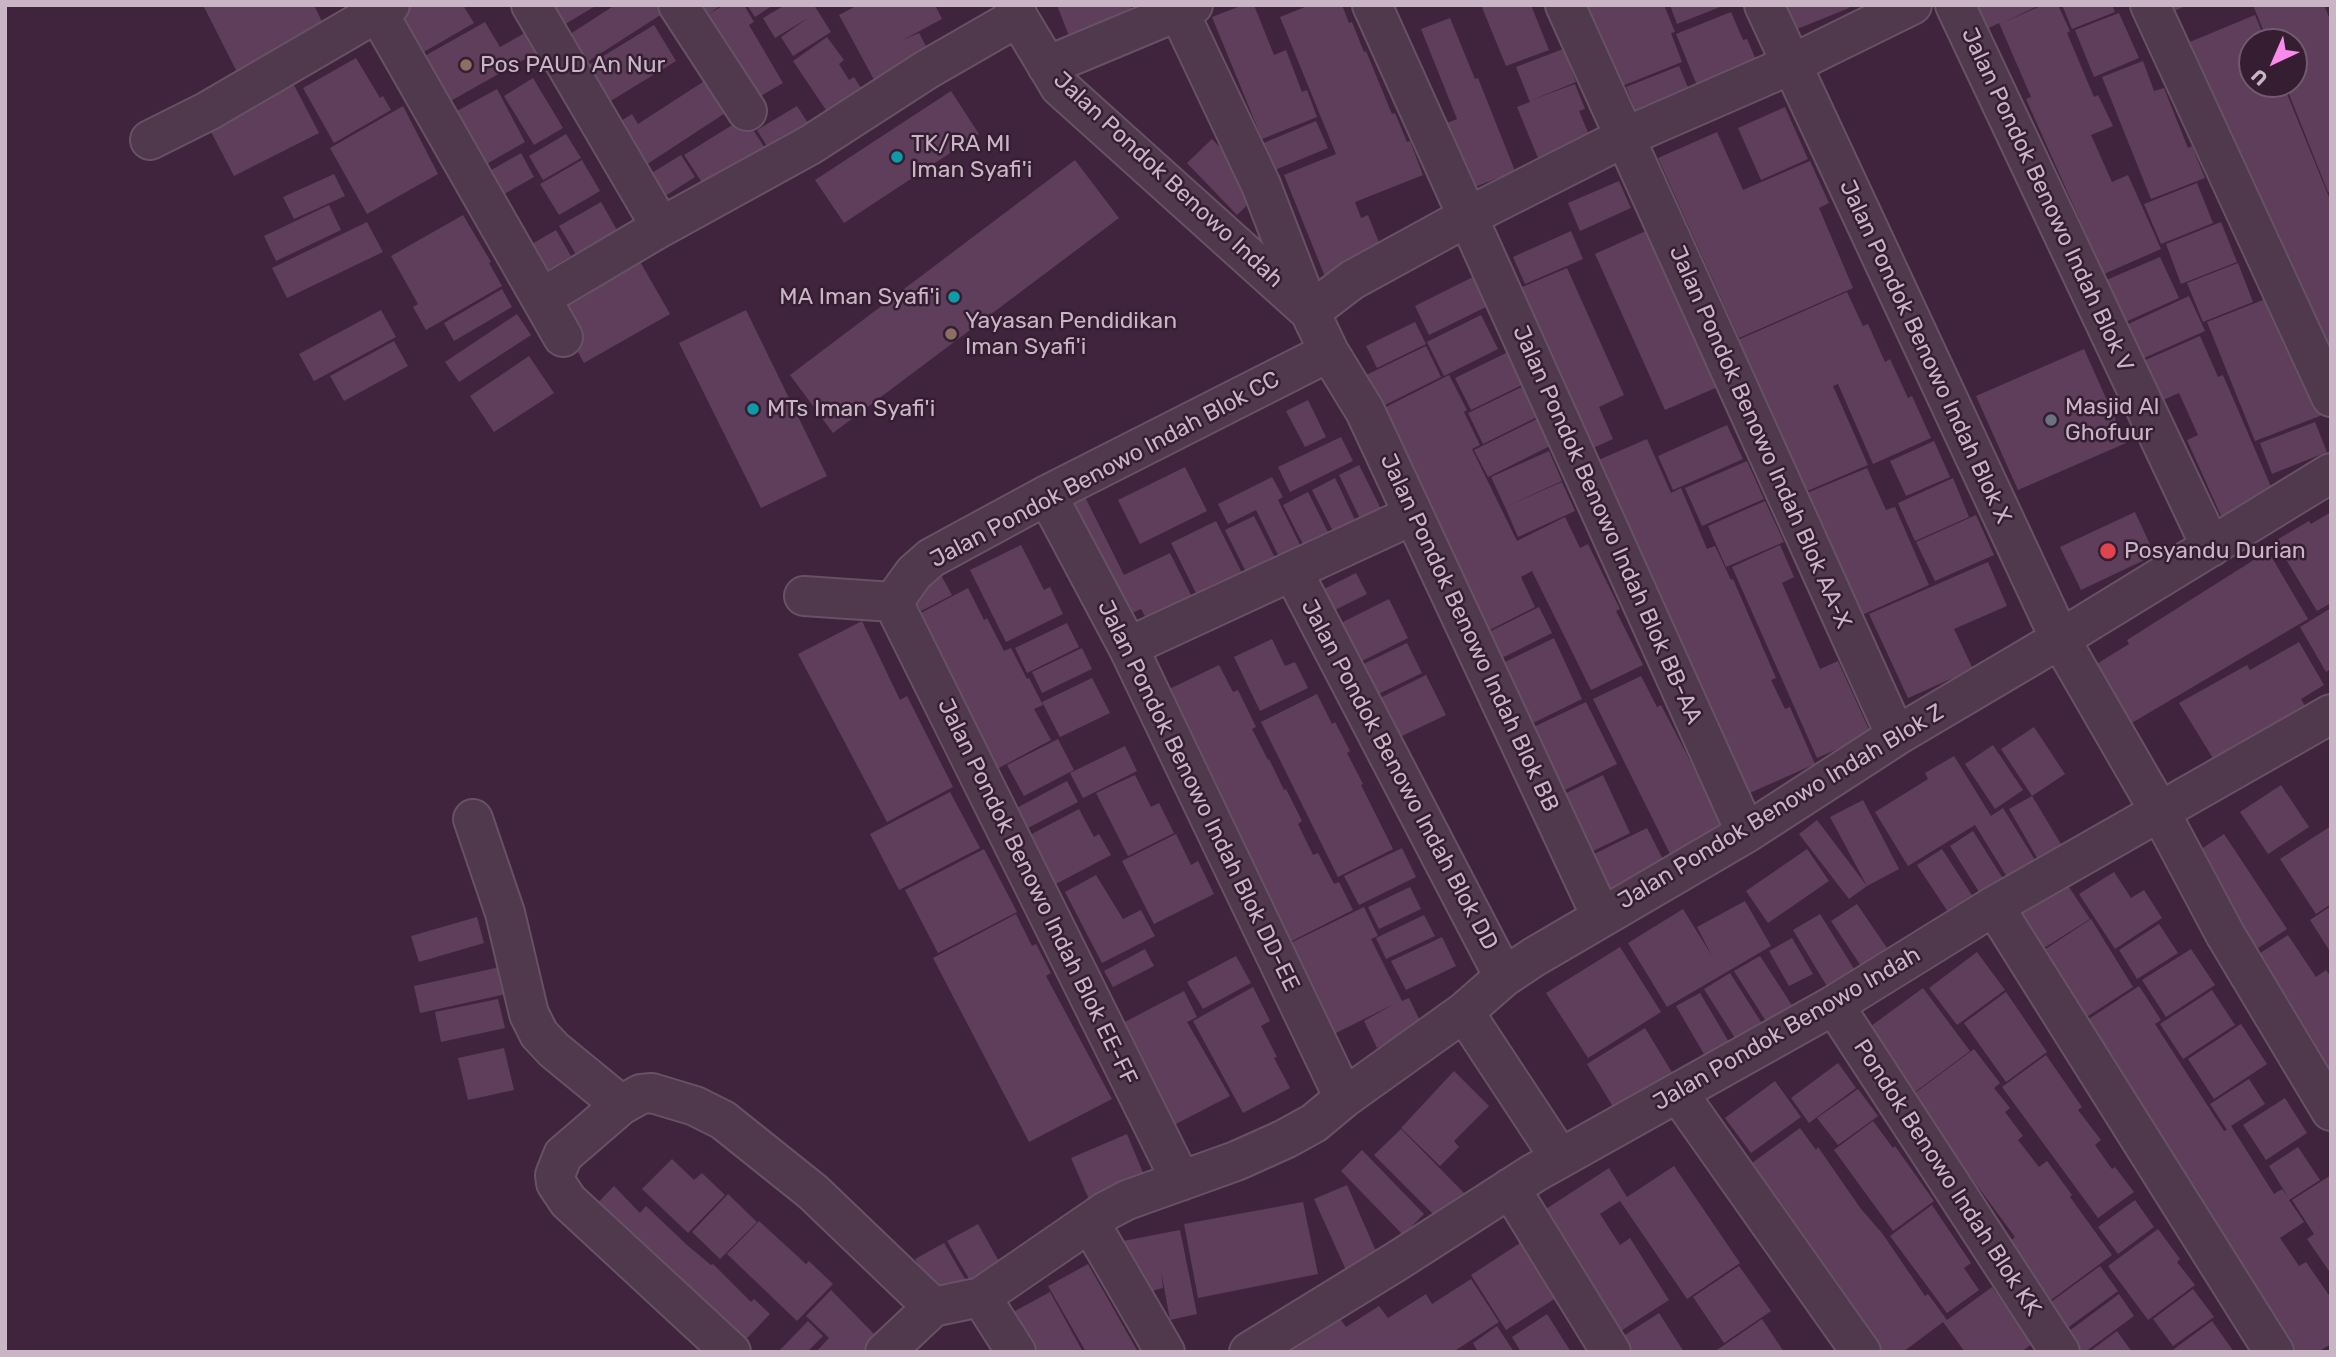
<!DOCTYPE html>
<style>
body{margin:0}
#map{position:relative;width:2336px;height:1357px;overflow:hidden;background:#40243d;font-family:Rubik,sans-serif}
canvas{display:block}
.frame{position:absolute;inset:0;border:7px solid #cab5c7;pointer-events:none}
.north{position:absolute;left:2238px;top:28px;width:70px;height:70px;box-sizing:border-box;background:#351e32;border:2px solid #715a6e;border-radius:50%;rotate:224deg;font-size:19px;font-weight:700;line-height:28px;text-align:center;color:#cab5c7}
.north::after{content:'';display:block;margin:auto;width:24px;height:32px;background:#fa8beb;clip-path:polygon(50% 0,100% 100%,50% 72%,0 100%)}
</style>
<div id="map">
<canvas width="2336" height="1357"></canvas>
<div class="frame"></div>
<div class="north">U</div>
</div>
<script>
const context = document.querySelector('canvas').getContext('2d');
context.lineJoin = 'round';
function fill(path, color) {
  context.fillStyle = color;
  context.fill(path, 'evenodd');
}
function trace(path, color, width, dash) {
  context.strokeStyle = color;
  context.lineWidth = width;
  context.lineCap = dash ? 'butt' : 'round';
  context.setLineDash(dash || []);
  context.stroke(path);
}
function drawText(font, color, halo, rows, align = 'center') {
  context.font = font + ' Rubik,sans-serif';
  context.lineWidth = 5;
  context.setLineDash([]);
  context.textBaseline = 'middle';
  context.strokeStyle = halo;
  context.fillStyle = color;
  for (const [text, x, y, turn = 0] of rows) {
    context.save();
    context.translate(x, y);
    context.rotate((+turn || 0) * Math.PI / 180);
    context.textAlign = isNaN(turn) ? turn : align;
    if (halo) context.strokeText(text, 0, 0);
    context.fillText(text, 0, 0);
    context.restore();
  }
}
fill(new Path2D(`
 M203,5h111l13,27 -88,44z
 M412,5h51l11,18 -64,37 -23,-41z
 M535,5h62l-45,27z
 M615,5h41l6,9 -81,52 -17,-28z
 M686,5h35l-12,9 15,-9h20l10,17 -5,3 34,58 -38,22z
 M747,5h26l-18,12z
 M785,5h29l17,27 -38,24 -12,-19 27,-19 -33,20 -12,-20z
 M858,5h77l7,14 -39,21 16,-7 15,28 -55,28 -40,-74z
 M1057,5h73l2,7 -63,24z
 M1243,5h11l20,50 12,-5 16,42 5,-2 10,27 -55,22 -50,-122z
 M1310,5h32l7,18 3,-1 12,30 2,-1 26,63 3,-1 12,29 3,-1 13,34 -68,27 6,16 7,-3 18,45 -58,24 -44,-109 52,-21 -56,-137z
 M1481,5h50l18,45 -43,16z
 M1578,5h86l11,27 -4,1 11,29 -70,28z
 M1670,5h55l-48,19z
 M1774,5h74l1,3 -64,26z
 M1977,5h63l-38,18 41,-18h15l12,26 -3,2 27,64 4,-2 15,31 -22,9 21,47 16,-7 33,74 -57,25 -78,-175 5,-2 -32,-74 -12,6z
 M2062,5h50l3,7 -43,17z
 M2160,5h28l-24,10z
 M2253,5h71l7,17v169l-3,1 -43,-108h9v-42h-26z
 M1731,12l12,28 4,-1 16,37 -60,24 -27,-66z
 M2119,13l20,45 -45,19 -19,-47z
 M2255,15l11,27h-14v42h31l48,118v162l-151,-318z
 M1450,18l25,61 3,-1 37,93 -40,16 -10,-27 -14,6 -16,-38 22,-9 -36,-90z
 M485,22l15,25 30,-17 11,20 -101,57 -26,-45z
 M654,25l22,36 -67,41 -22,-36z
 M827,37l17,23 -5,4 10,16 5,-3 11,17 -35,22 -37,-55z
 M1563,49l13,33 -44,18 43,-16 10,25 -6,2 11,26 -52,21 -21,-51 13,-5 -14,-35z
 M356,58l24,40 3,-2 8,14 -57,33 -31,-55z
 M2143,61l11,30 10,-3 24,60 4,-2 13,32 -54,21 -49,-122z
 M1679,66l11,26 -53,22 -11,-27z
 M712,76l21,32 -101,66 -27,-43 27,-17 6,10z
 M533,78l30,50 -29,17 -30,-49z
 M294,85l25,48 -85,43 -25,-48z
 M497,89l28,53 -49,28 -30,-53z
 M951,91l28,43 -135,89 -29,-43z
 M403,106l35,68 -71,40 -37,-66z
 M797,106l11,17 -40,25 -11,-18z
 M1785,107l23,52 -47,21 -23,-52z
 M745,117l21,33 -61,37 -21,-32z
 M1316,121l12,27 -58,24 -11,-27z
 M1717,132l26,58 67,-29 19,42 -10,5 34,80 -114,50 -81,-180z
 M566,134l15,24 -38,22 -14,-24z
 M1212,139l50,52 -25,24 -50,-52z
 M521,153l13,24 -42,24 -13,-24z
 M681,155l14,22 -44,28 -14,-23z
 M582,160l18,31 -41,24 -19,-31z
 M1075,160l44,58 -286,215 -43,-58z
 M334,174l11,22 -51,23 -11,-22z
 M1619,181l12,27 -51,23 -12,-28z
 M2197,183l16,40 -52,21 -17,-40z
 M601,202l20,35 -41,24 -21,-35z
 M329,205l12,25 -65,31 -12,-25z
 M463,215l28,47 -2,1 13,23 -76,44 -13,-23 5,-3 -27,-48z
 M367,222l16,30 -96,46 -15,-30z
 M2221,222l16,40 -56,22 -15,-40z
 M556,230l15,26 -38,22 -15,-26z
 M1648,230l72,156 -55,24 -70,-156z
 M1571,231l12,28 -58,25 -12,-27z
 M2160,257l19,41 -56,25 -19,-42z
 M638,258l32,56 -86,49 -31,-56z
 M2238,263l15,39 -50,20 -16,-39z
 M1567,268l57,127 -25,12 14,32 -31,14 -67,-163z
 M1473,277l15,29 -59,29 -14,-29z
 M502,289l10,18 -58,34 -10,-18z
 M1847,292l16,34 5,-2 17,38 5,-3 18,39 4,-2 19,42 -58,26 -35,-80 -5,2 35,79 -70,30 -67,-152z
 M2189,296l16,35 -79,35 -15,-34z
 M2273,296l52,118 -70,27 -48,-119z
 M381,310l15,27 -82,44 -15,-27z
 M746,310l81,166 -66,32 -82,-165z
 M517,314l14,21 -72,47 -14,-20z
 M1481,315l17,34 -54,27 -17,-34z
 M1415,322l11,22 -49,24 -11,-22z
 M2200,336l18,41 5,-2 55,128 -52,24 -39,-87 11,-5 -19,-42 -20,9 -18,-40z
 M394,341l14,25 -64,35 -14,-25z
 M1426,346l15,31 -64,32 -15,-32z
 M2084,349l42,94 -108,47 -42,-94z
 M1510,351l16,32 -55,27 -16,-32z
 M529,356l25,37 -60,39 -24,-36z
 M1449,375l18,35 -3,2 16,33 -8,4 45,92 48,-24 15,31 8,-4 32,65 -4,2 27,54 -52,25 -59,-119 -11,6 14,30 -57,29 -110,-220z
 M1532,382l15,30 -64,32 -15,-31z
 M1308,400l18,37 -21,10 -19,-36z
 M1537,419l13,27 -62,31 -14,-27z
 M2315,422l12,30 -55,22 -12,-31z
 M1727,425l16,34 -70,31 -15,-34z
 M1341,437l12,24 -63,31 -12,-25z
 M1647,439l24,54 10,-5 26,61 8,-3 16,34 2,-1 43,99 -5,2 14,29 5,-2 25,57 -74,33 -154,-332z
 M1934,441l16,36 -44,19 -16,-35z
 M1549,451l13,30 -57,26 -14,-30z
 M1747,461l17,38 -62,27 -17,-38z
 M1359,465l26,52 -21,10 -25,-52z
 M1185,467l22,44 -67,33 -22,-44z
 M1867,468l19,42 9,-3 34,78 -67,30 -55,-122z
 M1272,477l11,20 -5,3 27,55 -22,10 -27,-55 -28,14 -10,-20z
 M1335,478l24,50 -22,11 -25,-49z
 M1953,478l16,39 -54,24 -17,-38z
 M1562,482l13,29 -57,26 -13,-30z
 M1082,491l42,84 46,-22 26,52 -45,22 -10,-18 -24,11 -58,-118z
 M1308,492l24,48 -25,12 -24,-47z
 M1765,501l19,41 -58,25 -18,-41z
 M2135,512l20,43 -74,35 -21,-43z
 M2331,512v91l-14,8 -42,-70 34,-20 2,3z
 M1976,515l18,40 -59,26 -19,-39z
 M1254,516l29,58 -29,14 -29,-58z
 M1216,521l33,66 -45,22 -33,-66z
 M1021,545l23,45 6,-3 13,27 -57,28 -36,-72z
 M1780,545l14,32 -12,6 38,86 18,-8 33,73 -54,24 -85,-191z
 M2268,551l40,68 -178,105 -35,-59 34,-21 -2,-4z
 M1988,562l19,44 -53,23 19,40 -65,29 -39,-84z
 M1356,573l11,21 -46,23 -11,-21z
 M941,575l11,20 -31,16 -11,-20z
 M968,588l16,32 3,-2 17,33 7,-3 16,31 2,-1 14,27 -9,4 17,31 -54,29 -82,-153z
 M1389,599l19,39 -60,30 -19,-39z
 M1539,607l13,26 -50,25 -13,-26z
 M2331,608v61l-5,3 -26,-45z
 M862,621l38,79 7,-4 46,91 -66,35 -89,-168z
 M1067,623l12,24 -52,26 -12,-25z
 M1554,638l28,61 -51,25 -30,-60z
 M1272,639l13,27 10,-4 13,26 -48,23 -26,-54z
 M2299,642l25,43 -23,14 4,7 -91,54 -35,-57 68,-38 3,5z
 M1407,643l15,30 -60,29 -15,-30z
 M1082,648l10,21 -50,24 -10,-21z
 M1219,665l14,27 5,-2 18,37 -4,2 16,31 1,-1 15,31 2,-1 16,32 -4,3 15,31 5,-2 16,31 5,-2 14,28 -71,36 -125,-251z
 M1426,675l20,40 -61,29 -19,-39z
 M1641,676l16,31 4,-2 70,134 -55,27 -83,-167z
 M1092,678l18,35 -50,24 -18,-35z
 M1317,694l15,30 3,-2 15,29 -3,2 16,31 -2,1 32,64 -55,28 -77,-155z
 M1586,702l31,62 -68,34 -32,-63z
 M2034,727l31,47 -33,22 -31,-47z
 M1058,739l16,31 -50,26 -17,-31z
 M1993,745l30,45 -28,19 -30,-45z
 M1125,746l12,25 -54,27 -13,-25z
 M1954,756l37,60 12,-8 37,60 -28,17 -37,-60 -67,41 -33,-54 53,-33 -3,-6z
 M1135,775l16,32 8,-4 15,30 -46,23 -32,-63z
 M1603,775l27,58 -49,24 -29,-57z
 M1067,781l11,21 -54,28 -11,-20z
 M2281,785l28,42 -41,27 -28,-42z
 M950,792l30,56 -81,42 -29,-56z
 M2032,796l32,53 -24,14 -31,-54z
 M1863,800l36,69 -32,17 -37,-69z
 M1079,809l15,28 5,-3 12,21 -57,30 -26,-49z
 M1817,820l50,66 -18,13 -50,-65z
 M2331,826v78l-15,10 -36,-55z
 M1647,828l24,47 -63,31 -24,-47z
 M1973,831l36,57 -23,15 -36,-57z
 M1176,834l15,31 7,-4 16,33 -60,30 -32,-63z
 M2224,834l63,95 -35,23 -63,-95z
 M1402,848l14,29 -57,28 -15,-29z
 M984,849l33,63 -79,41 -33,-63z
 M1807,849l22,32 -61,42 -22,-32z
 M1942,849l35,54 -25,15 -35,-53z
 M2114,872l17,26 13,-8 18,28 -47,31 -36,-55z
 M1096,875l27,44 18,-9 14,26 -53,27 -37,-71z
 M2067,884l23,35 -46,29 -22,-34z
 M1410,887l11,22 -42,20 -11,-22z
 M1745,901l26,45 -104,61 -39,-64 55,-34 29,47 -15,-29z
 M1857,904l30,44 -26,18 -30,-45z
 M2331,906v47l-21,-33z
 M1364,907l14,29 -7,3 31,62 7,-3 13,27 -45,23 -13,-27 30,-17 -72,36 -48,-89z
 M1016,914l16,32 4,-2 15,29 -5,3 66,123 -83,43 -96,-184z
 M1820,914l36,58 -28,16 -35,-58z
 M1424,915l11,21 -49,23 -10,-21z
 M477,917l7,26 -65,19 -8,-26z
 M2091,919l42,68 -51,33 -44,-66z
 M2159,924l19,29 -41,26 -18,-29z
 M2288,935l28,42 10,-7 5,7v128l-86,-142z
 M1442,937l14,29 -50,24 -15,-29z
 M1792,938l21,36 -24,12 -20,-35z
 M1620,947l41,65 -73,46 -42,-65z
 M1145,949l9,17 -41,21 -9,-16z
 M2191,949l24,36 -49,32 -24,-37z
 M1977,952l28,38 -48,35 -28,-37z
 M1236,956l15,27 -48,26 -16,-27z
 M1760,956l35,54 -26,16 -35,-55z
 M500,967l6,27 -86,19 -6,-27z
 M1730,973l31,49 -26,16 -31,-49z
 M2139,986l22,34 -6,4 69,107 3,-1 -17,-26 39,-25 16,25 -34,22 43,68 8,-5 6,8 -19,-31 29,-19 22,33 -31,20 15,22 -24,16 19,28 7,-4 25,36v46l-13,8h-38l-205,-324z
 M1253,987l17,34 -9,5 16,31 -3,1 16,30 -47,25 -50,-92z
 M1923,988l47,63 -55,41 -23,-31 2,-2 -23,-33z
 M2212,990l23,35 -52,34 -23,-35z
 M1184,991l13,26 -10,5 43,74 -56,29 -53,-101z
 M2006,992l41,60 -41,30 -42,-59z
 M1700,993l32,54 -24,14 -32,-55z
 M498,999l7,29 -64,14 -6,-30z
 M2241,1024l26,40 -53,35 -26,-40z
 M1645,1028l28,46 -58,36 -28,-46z
 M504,1048l10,42 -46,10 -10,-42z
 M1974,1049l26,34 -6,5 16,20 -5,4 18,24 -5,4 21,27 8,-6 25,34 -2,2 42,58 -61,45 -42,-58 6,-5 -104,-141z
 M2046,1055l36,52 -4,3 23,30 -6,5 17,24 3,-2 19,25 -36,26 -96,-131z
 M1838,1063l18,25 -47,35 -18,-25z
 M1454,1071l35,35 -35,35 5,6 -19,19 -39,-38z
 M1775,1081l26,36 -50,36 -26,-35z
 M1858,1089l20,27 -40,29 -21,-27z
 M2285,1098l22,35 -41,27 -23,-35z
 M1873,1121l20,27 2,-2 39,55 -41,30 -59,-81z
 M1800,1128l16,22 2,-3 43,62 21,24 43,63 3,-2 19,26 45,-33 40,57 -11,8h-56l-22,-30 -40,30h-29l-133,-181z
 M1401,1129l70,71 -26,26 -71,-71z
 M1127,1134l19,46 -55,24 -20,-46z
 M1362,1150l62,64 -21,21 -62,-64z
 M672,1159l22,21 8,-7 23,22 -37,38 -46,-44z
 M1674,1166l66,97 -53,36 -67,-98 -20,13 20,31 10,-7 39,62 -59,38 -78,-120 77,-50 18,29z
 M2331,1175v99l-24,-35 7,-5 -22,-34z
 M1347,1185l35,80 -32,14 -36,-80z
 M614,1186l26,27 6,-7 41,39 24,20 2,-1 38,38 3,-3 16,15 -36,38 -148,-137z
 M728,1194l29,28 -37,37 -28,-27z
 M2135,1200l19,27 -36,27 -20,-27z
 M1303,1202l15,72 -120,24 -14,-74z
 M1932,1205l39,58 -7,5 15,22 -32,23 -57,-77z
 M759,1221l47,43 3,-3 24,23 -36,37 -70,-67z
 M978,1224l27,48 -30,17 -28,-48z
 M2158,1229l22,30 -3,3 18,23 -47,35 -40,-54z
 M1180,1230l17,84 -27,6 -9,-49 2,17 -28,7 -12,-54z
 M944,1243l24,41 -29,16 -24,-41z
 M1520,1243l36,55 -50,32 -35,-55z
 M1088,1264l50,88h-52l-38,-66z
 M1739,1266l32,45 -47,32 -31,-46z
 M2100,1266l18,25 -56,41 -18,-25z
 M1471,1279l28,43 -46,30h-166l54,-32 5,7 33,-21 9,12 38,-24 6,10z
 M2193,1289l21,28 -41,29 -20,-27z
 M831,1290l47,48 -13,14h-49l13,-14 -23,-22z
 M1050,1292l33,60h-60l-19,-35z
 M2119,1294l15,22 -49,36h-13l-11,-15z
 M1659,1313l25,39h-68l-5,-8z
 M1547,1314l24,38h-50l-9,-15z
 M1762,1319l22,33h-70z
 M808,1321l15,15 -16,16h-29z
 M2212,1321l22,31h-64z
 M1497,1326l17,26h-36l-5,-9z
 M2117,1331l15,21h-43z`), '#5e3e5b');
const street = new Path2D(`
 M531,5l130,222
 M678,5l69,106
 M1014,5l4,12 42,70 250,225 42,-32 115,-63 158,-80 165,-72 122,-60
 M1372,5l374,828
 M1565,5l331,731
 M1764,5l296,634 100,173 65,122 106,177
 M1955,5l256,542
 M2150,5l181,392
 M1179,12l82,173 49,127 19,40 36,59 236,505
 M378,13l185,324
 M1047,66l146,-61
 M150,140l58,-29 182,-106
 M541,298l120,-71 149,-82 116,-75 92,-53
 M1047,495l81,152 216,451
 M1293,572l211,405
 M804,596l89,6
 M893,602l288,579
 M893,602l21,-29 17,-15 116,-63 282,-143
 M1128,647l285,-132
 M473,819l32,94 24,101 10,20 15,16 67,55
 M1994,906l280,446
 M1834,1005l226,347
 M1464,1012l96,146
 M1678,1093l183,259
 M1510,1188l101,164
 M1090,1223l75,129
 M981,1297l35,55
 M731,1352l-163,-151 -12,-18 -1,-8 8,-20 58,-50 20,-11 11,-1 43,13 28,14 90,72 120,115
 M885,1352l48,-45 48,-10 125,-86 21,-11 109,-39 49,-22 29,-16 30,-25 120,-86 40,-35 30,-20 212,-124 150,-97 164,-97 271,-166
 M1249,1352l148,-91 137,-88 300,-168 160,-99 337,-192`);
trace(street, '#675164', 42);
trace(street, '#50394d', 38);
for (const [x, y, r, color] of [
 [466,65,7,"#8d6e63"],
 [897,157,7,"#0f9aa8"],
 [954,297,7,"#0f9aa8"],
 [951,334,7,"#8d6e63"],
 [753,409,7,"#0f9aa8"],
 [2051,420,7,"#6b7280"],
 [2108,551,9,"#e0444e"]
]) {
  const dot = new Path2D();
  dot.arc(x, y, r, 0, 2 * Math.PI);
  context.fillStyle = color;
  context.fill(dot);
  trace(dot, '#351e32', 2.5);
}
drawText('23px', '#cab5c7', '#351e32', [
 ["Pos PAUD An Nur",480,65],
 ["TK/RA MI",911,144],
 ["Iman Syafi'i",911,170],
 ["MA Iman Syafi'i",940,297,"right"],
 ["Yayasan Pendidikan",965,321],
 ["Iman Syafi'i",965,347],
 ["Masjid Al",2065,407],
 ["Ghofuur",2065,433],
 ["MTs Iman Syafi'i",767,409],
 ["Posyandu Durian",2124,551]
], 'left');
drawText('23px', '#cab5c7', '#351e32', [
 ["Jalan Pondok Benowo Indah",1168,180,43],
 ["Jalan Pondok Benowo Indah Blok V",2047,200,65],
 ["Jalan Pondok Benowo Indah Blok X",1925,352,65],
 ["Jalan Pondok Benowo Indah Blok AA-X",1760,437,66],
 ["Jalan Pondok Benowo Indah Blok CC",1105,470,-28],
 ["Jalan Pondok Benowo Indah Blok BB-AA",1607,525,66],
 ["Jalan Pondok Benowo Indah Blok BB",1469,633,65],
 ["Jalan Pondok Benowo Indah Blok DD",1399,775,62],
 ["Jalan Pondok Benowo Indah Blok DD-EE",1198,796,64],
 ["Jalan Pondok Benowo Indah Blok Z",1781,807,-31],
 ["Jalan Pondok Benowo Indah Blok EE-FF",1037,892,64],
 ["Jalan Pondok Benowo Indah",1787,1029,-30],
 ["Pondok Benowo Indah Blok KK",1947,1178,57]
]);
</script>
